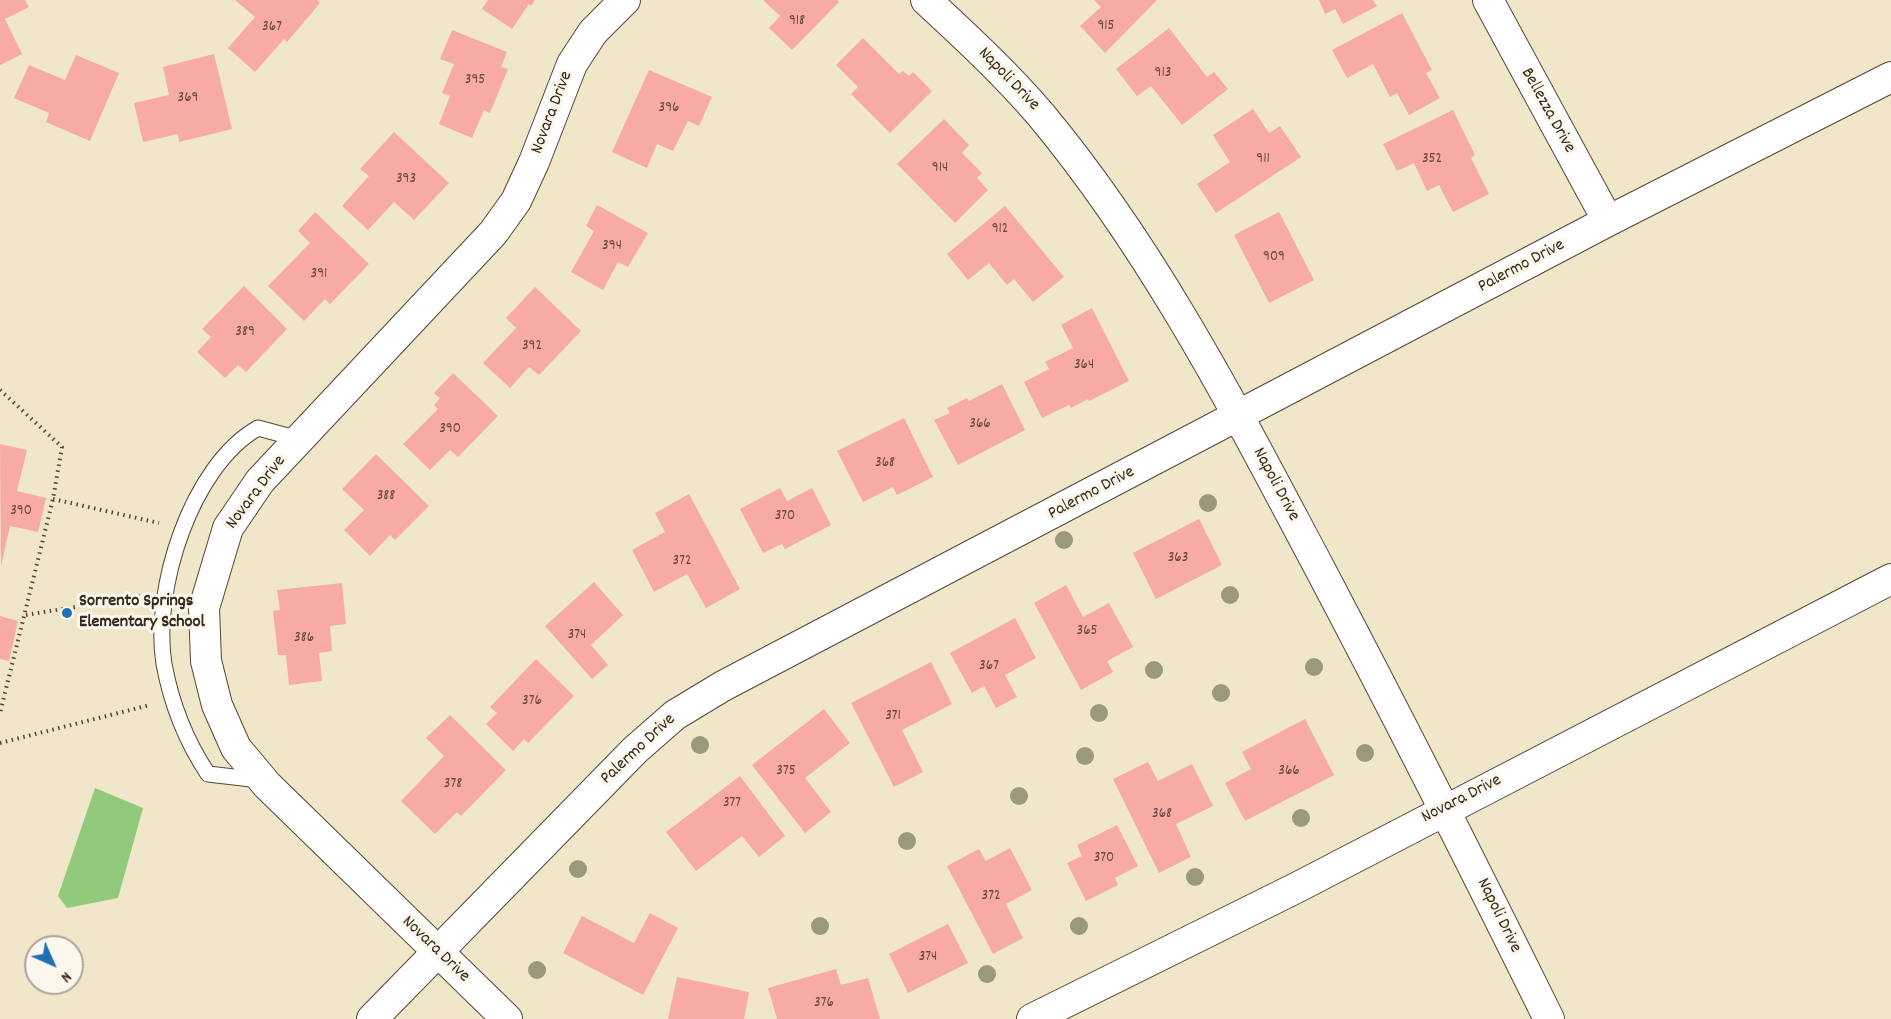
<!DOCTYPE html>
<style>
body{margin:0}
#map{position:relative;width:1891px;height:1019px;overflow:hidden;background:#f0e6ca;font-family:Dekko,sans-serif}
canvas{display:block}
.north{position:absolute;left:24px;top:935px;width:60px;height:60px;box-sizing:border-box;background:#fbf7ec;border:2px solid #aea59a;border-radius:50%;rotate:135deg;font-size:16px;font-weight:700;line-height:24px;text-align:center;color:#3b2a1e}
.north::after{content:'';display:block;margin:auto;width:21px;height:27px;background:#1f6fb2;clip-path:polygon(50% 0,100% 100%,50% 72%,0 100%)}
</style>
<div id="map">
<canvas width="1891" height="1019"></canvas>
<div class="north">N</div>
</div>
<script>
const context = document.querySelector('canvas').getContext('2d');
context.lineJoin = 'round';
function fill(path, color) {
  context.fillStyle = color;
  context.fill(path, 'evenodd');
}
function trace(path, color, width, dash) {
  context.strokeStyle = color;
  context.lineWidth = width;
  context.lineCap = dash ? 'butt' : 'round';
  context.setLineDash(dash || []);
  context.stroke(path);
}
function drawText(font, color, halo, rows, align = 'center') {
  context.font = font + ' Dekko,sans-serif';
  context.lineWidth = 6;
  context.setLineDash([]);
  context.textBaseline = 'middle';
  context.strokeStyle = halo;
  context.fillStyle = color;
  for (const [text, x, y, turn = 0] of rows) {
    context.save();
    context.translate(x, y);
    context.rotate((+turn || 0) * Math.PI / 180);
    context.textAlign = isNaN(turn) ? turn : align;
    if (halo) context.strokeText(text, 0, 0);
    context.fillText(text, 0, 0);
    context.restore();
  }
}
fill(new Path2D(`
 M95,788l48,20 -25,90 -51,10 -9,-12z`), '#91ca7d');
fill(new Path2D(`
 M0,0h25l4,7 -24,12 17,35 -22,11z
 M235,0h82l3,3 -33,39 -3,-3 -29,33 -27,-24 27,-31z
 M488,0h47l-4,6 -2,-2 -17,25 -30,-20z
 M763,0h74l2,2 -47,48 -23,-22 11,-12z
 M1094,0h63l-52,53 -25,-27 21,-19z
 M1319,0h54l4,6 -34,18 -8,-15 -10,5z
 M1402,13l30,57 -6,3 14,25 -31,17 -12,-22 -7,4 -17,-33 -26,14 -15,-28z
 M1169,28l38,49 7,-5 14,17 -46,36 -31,-39 -14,10 -21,-27z
 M452,30l55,22 -6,15 7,2 -18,44 -6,-3 -12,28 -33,-14 11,-28 -8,-3 12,-29 -14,-5z
 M863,38l36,36 4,-3 6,5 4,-4 19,19 -42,42 -39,-39 7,-7 -22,-22z
 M214,54l18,75 -53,13 -1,-8 -35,8 -9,-39 35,-8 -6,-28z
 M76,55l43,18 -29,68 -44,-19 3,-9 -35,-15 15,-33 36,15z
 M649,70l63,27 -13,29 -11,-5 -15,30 -16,-7 -10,24 -35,-16z
 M1253,109l16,24 11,-7 21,31 -85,56 -19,-29 33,-22 -17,-27z
 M1453,110l22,45 -4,3 18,36 -36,18 -14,-27 -12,6 -13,-28 -17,8 -14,-27z
 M944,119l25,26 -7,8 20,20 -5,5 11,12 -33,33 -58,-59z
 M394,132l55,51 -35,37 -20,-18 -26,28 -26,-24 27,-30 -9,-7z
 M597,205l51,28 -20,34 -10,-5 -15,28 -32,-18 23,-41 -8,-5z
 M1005,206l59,71 -31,25 -19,-23 -7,6 -18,-22 -21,17 -21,-26z
 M315,212l54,52 -39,40 -5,-5 -21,22 -36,-35 42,-43 -12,-12z
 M1279,212l35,68 -45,23 -35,-68z
 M244,286l43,43 -41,43 -8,-7 -13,13 -28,-26 14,-15 -9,-8z
 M535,287l46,44 -42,44 -10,-8 -19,21 -27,-25 33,-35 -10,-10z
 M1092,308l37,73 -40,20 -1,-2 -17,9 -2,-3 -27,13 -18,-36 25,-13 -4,-7 28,-14 -12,-23z
 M453,373l45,43 -40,41 -8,-7 -20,20 -27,-26 35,-35 -4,-4 6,-7 -6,-5z
 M1002,384l23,46 -67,35 -24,-45 16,-7 -3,-5 20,-10 2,3z
 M904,418l29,59 -36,18 -4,-8 -30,15 -26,-51z
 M0,444l27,6 -10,41 29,7 -8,34 -28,-6 -9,40z
 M376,454l53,52 -34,34 -5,-5 -20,21 -26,-26 20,-20 -22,-21z
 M780,488l7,13 25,-13 19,37 -46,24 -3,-5 -19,9 -23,-44z
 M689,494l51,95 -34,19 -19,-34 -33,18 -22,-42 33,-18 -10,-19z
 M1199,519l23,46 -66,34 -23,-46z
 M594,582l29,33 -32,30 17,20 -16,14 -47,-53z
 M342,583l4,41 -16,2 2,25 -13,2 3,28 -33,4 -3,-30h-8l-5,-44 7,-1 -3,-20z
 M1066,585l17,32 26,-14 24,44 -26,14 6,11 -32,18 -47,-87z
 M0,616l18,5 -9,40 -9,-2z
 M1015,618l21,40 -31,17 12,22 -21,11 -12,-22 -12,7 -22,-40z
 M536,659l38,37 -46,47 -4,-4 -11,12 -27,-27 11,-11 -7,-6z
 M931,662l21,42 -50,26 21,42 -29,15 -43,-84z
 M824,709l26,34 -45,35 26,34 -26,21 -53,-68z
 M450,715l56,55 -45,46 -4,-4 -22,22 -34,-33 43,-45 -18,-18z
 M1305,719l29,56 -89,46 -20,-38 26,-14 -9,-17z
 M1148,762l10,19 34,-17 21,42 -37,18 15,33 -32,16 -46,-94z
 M740,776l45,60 -26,21 -17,-21 -46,35 -30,-39z
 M1117,825l21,41 -23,12 3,7 -32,16 -19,-38 15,-7 -5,-11z
 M1010,848l22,42 -26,14 17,34 -30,16 -46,-88 32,-17 7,12z
 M650,913l28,15 -35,67 -80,-42 19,-37 52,27z
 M948,924l20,39 -60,30 -19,-39z
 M836,969l5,16 27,-7 12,41h-103l-9,-31z
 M677,977l72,15 -5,27h-76z`), '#f8aba4');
const service = new Path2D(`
 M260,780l-52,-6c-22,-33 -37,-72 -44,-110 -12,-74 27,-198 94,-236l41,11`);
const minor = new Path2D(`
 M926,0c40,37 80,74 115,115 114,137 195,296 278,452 79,150 155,300 230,452
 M1488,0l120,221
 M372,1019l263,-269 40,-35 48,-29 885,-465 283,-144
 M507,1019l-240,-234 -31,-37 -19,-43 -11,-44 -2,-53 24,-80 32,-47 233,-248 23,-32 18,-39 38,-98 21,-32 32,-32
 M1032,1019l266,-132 593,-308`);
trace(service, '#564638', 17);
trace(minor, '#564638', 32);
trace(new Path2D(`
 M0,390l62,57 -9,52 -53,214
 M53,499l106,24
 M26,615l115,-19
 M0,743l150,-38`), '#564638', 4, [1.5, 4.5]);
trace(service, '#fff', 15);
trace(minor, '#fff', 30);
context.fillStyle = '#9b997b';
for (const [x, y] of [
 [1208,503],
 [1064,540],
 [1230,595],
 [1314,667],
 [1154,670],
 [1221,693],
 [1099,713],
 [700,745],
 [1365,753],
 [1085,756],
 [1019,796],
 [1301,818],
 [907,841],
 [578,869],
 [1195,877],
 [820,926],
 [1079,926],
 [537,970],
 [987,974]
]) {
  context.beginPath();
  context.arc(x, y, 9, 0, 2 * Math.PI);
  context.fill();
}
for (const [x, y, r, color] of [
 [67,613,6,"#1f6fb2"]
]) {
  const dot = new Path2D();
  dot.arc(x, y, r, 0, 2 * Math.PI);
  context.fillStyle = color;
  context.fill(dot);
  trace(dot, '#fbf7ec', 2);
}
drawText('15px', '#6a4a40', null, [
 ["918",797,22],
 ["915",1106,27],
 ["367",272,28],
 ["913",1163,74],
 ["395",475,81],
 ["369",188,99],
 ["396",669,109],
 ["911",1263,160],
 ["352",1432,160],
 ["914",940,169],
 ["393",406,180],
 ["912",1000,230],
 ["394",612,247],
 ["909",1274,258],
 ["391",319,275],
 ["389",245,333],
 ["392",532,347],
 ["364",1084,366],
 ["366",980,425],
 ["390",450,430],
 ["368",885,464],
 ["388",386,497],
 ["390",21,512],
 ["370",785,517],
 ["363",1178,559],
 ["372",682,562],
 ["365",1087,632],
 ["374",577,636],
 ["386",304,639],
 ["367",989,667],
 ["376",532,702],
 ["371",893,717],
 ["375",786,772],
 ["366",1289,772],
 ["378",453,785],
 ["377",732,804],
 ["368",1162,815],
 ["370",1104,859],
 ["372",991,897],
 ["374",928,958],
 ["376",824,1004]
]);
drawText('18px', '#3b2a1e', '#fbf7ec', [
 ["Napoli Drive",1008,80,46],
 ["Bellezza Drive",1547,111,61],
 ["Novara Drive",553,113,-69],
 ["Palermo Drive",1522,267,-28],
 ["Napoli Drive",1275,485,62],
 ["Novara Drive",257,493,-53],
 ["Palermo Drive",1092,494,-28],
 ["Palermo Drive",639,750,-43],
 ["Novara Drive",1462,800,-27],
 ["Napoli Drive",1498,916,64],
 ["Novara Drive",435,950,44]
]);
drawText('bold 18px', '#3b2a1e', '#fbf7ec', [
 ["Sorrento Springs",79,603],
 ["Elementary School",79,624]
], 'left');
</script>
